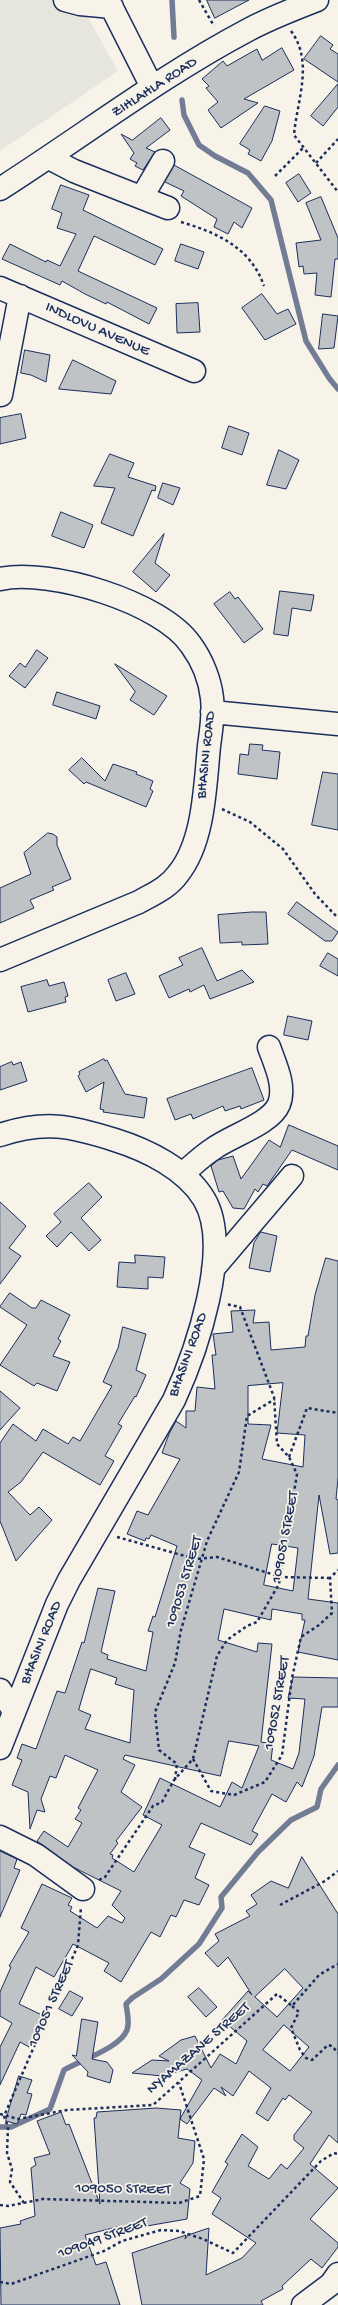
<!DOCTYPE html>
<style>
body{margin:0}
canvas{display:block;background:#f7f3e8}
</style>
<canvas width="338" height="2305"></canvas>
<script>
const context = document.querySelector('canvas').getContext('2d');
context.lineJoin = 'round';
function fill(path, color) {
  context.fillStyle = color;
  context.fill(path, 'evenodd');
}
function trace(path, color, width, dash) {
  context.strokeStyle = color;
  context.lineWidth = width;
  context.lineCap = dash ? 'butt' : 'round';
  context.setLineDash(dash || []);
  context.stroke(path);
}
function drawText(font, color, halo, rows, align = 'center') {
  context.font = font + ' "Gochi Hand",sans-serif';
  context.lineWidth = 3.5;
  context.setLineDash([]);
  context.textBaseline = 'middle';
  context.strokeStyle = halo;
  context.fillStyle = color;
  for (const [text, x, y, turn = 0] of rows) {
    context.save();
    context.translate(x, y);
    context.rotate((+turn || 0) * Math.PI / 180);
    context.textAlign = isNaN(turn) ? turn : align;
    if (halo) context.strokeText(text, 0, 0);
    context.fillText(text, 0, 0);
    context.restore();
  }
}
fill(new Path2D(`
 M0,0h78l40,71 -118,80z`), '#e6e5de');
trace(new Path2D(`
 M172,0l2,37
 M182,100l2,15 15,30 16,11 33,17 23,27 35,141 23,37 9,11
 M0,2127h11l39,-18 14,-39c17,-10 56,-22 63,-40 3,-8 0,-18 -1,-26l6,-6 29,-19 38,-35 23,-36 -1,-11 37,-45 33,-32 26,-13 4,-18 17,-24`), '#727c95', 5.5);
const building = new Path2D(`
 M207,0h42l-34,18z
 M321,36l12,9 -3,4 8,5v28l-34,-23z
 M282,48l12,22 -50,29 14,4 -37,25 -13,-18 10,-8 -12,-14 3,-2 -7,-7 21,-18 4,5 30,-17 5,11z
 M338,84v23l-15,19 -12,-10z
 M265,106l15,5 -8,30 -11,20 -13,-7 2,-4 -10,-6z
 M161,118l9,12 -24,18 9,4 -12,18 -8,-4 2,-3 -7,-4 4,-6 -13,-19 11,6z
 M174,165l78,43 -10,20 -8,-6 -6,12 -14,-7 3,-8 -36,-23 3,-5 -19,-9z
 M299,174l12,19 -13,9 -12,-19z
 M61,185l28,10 -6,15 80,39 -8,16 -61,-29 -16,35 79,37 -8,16 -42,-22 -1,2 -21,-10 -23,-13 -2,4 -58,-26 8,-15 36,18 1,-2 13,6 16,-32 -19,-6 5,-15 -10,-4z
 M321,197l17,41v21h-3l-4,38 -16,-2 2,-22 -13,1 -1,-8 -4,1 -3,-24 25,-3 -15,-37z
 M181,244l23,8 -6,17 -23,-8z
 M262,294l15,20 11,-5 8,15 -31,16 -23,-32z
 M198,303l2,29 -23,1 -1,-29z
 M323,314l15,2 -4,32 -15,1z
 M25,350l25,5 -4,27 -15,-7 -10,-2z
 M73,360l43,21 -5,13 -52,-5z
 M21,414l5,24 -26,6v-26z
 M229,426l20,7 -7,22 -20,-7z
 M279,450l20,10 -13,29 -19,-4z
 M110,454l24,9 -6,14 28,9 -1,5 -3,-1 -19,46 -32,-13 14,-35 -21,-2z
 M163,483l17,5 -7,17 -15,-7z
 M61,512l32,13 -9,23 -32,-12z
 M164,534l-9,29 15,12 -14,17 -23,-20z
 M280,591l34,4 -3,16 -19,-3 -4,28 -14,-2z
 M230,592l5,7 3,-2 25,32 -19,14 -30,-39z
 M37,650l11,8 -23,30 -16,-12 11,-13 5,4z
 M115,664l52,32 -13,19 -24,-15 5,-8z
 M57,692l43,14 -4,13 -43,-14z
 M250,744l13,1 -1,5 18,2 -3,27 -39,-5 2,-20 8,1z
 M82,758l23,23 8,-17 24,8 -1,2 17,7 -3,8 3,2 -7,16 -60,-25 -2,2 -15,-14z
 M323,772l15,2v56l-26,-5z
 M48,833l5,1 4,3v8l14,34 -19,8 2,3 -24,10 4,8 -34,15v-35l31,-14 -7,-21z
 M297,902l41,30 -6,9h-7l-37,-27z
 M252,912h14l2,32 -26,1v-3l-22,1 -2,-28z
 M202,948l15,33 25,-11 12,12 -44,17 -6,-14 -14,7 -1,-3 -20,9 -10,-22 24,-11 -4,-7z
 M328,953l10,6v17l-18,-10z
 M126,973l9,21 -19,7 -8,-21z
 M47,980l2,6 15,-4 4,14 -3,1 1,5 -38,10 -7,-25z
 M288,1016l24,5 -4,19 -24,-5z
 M104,1059l1,2 2,-1 18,34 22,4 -3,20 -41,-6 1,-2 -4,-1 4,-27 -18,10 -8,-16 2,-2 -1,-2z
 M12,1062l1,3 8,-3 6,19 -27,9v-23z
 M252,1068l12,32 -23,9 -1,-3 -15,5 -2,-5 -30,13 -2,-5 -16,6 -8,-21z
 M289,1125l49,21v24l-46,-20 -25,36 -4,-2 -5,8 -3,-3 -11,20 -11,-1 -10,-17 -4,1 -8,-26 7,-6 15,-4 8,23 28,-39 11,7z
 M89,1183l13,14 -21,21 20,22 -12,11 -18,-19 -14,15 -11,-11 15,-14 -7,-8z
 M0,1202l26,24 -17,22 12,8 -21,28z
 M261,1232l16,4 -7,36 -21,-4 5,-25z
 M135,1255l30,2 -2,21 -15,-1v12l-31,-2 2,-25 16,1z
 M326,1258l12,3v217l-2,21 2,1v53l-8,1 -11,-59 -11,104 30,4v57l-40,-8 7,-32h-3v-6l-30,-5 -1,11 -47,-11 -6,31 39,12 1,-9 14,1 -11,98 12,2 -2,16 22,9 6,-16 6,-54 -17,-1 5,-21 45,1v29h-16l-8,49 -12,31 -5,-5 -11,20 -14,-8 -20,37 6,3 -7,11 -50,-22 -12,24 16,7 -10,24 14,7 -10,20 -15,-5 -8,17 -5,-2 -11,22 -9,-5 -30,50 -17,-11 5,-8 -36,-19 -19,33 -18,-10 -17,37 25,12 -15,31 -9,-5 -20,43v-38l12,-24 -12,-7v-24l11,-25 -2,-1 20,-34 -8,-4 21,-44 30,14 -4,7 4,2 -2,4 27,17 11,-12 14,7 3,-5 -13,-13 9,-14 -48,-24 -36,-26 7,-10 24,16 14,-24 -7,-4 6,-9 -3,-2 20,-38 -33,-15 -9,23 -6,-2 -9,23 4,13 -8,-2 -7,19 -2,-37 -16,-7 10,-25 -5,-2 5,-14 14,5 21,-58 8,2 17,-51 2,1 14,-55 17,3 -14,61 7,3 -1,4 39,12 7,-39 -5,-1 5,-15 2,1 22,-71 -26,-11 -2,4 -3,-1 -1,3 -18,-7 10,-23 11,4 32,-56 -18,-6 7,-19 7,-13 10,7v-17h9l2,-24 18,2 -3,-34h4l-3,-21 20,-2 -2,-21 24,-1 -2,13 16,-1 2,28 34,-3 1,-11h2l7,-41zM283,1383l-6,50 28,2 -2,32 -41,-8 9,-34 -23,-1v-38zM272,1544l26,4 -5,43 -29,-6zM91,1669l26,9 -2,6 19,6 -4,53 -45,-14 6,-14 -12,-5zM229,1741l30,5 -17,42 -10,-6 -12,25 -60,-29 -17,37 19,10 -28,47 -22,-14 1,-3 -3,-1 8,-11 -2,-2 26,-34 -21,-15 14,-27 -12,-6 2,-4 95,21z
 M10,1293l22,15h4l5,-8 29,15 -12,24 3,2 -8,15 17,6 -13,29 -20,-8 -3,3 -34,-21 27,-40 -27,-18z
 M123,1327l23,7 -10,36 10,5 -10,22 -1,-1 -17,28 4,2 -17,30 9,5 -14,24 -57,-33 -22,30 -13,10 22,23 9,-8 13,13 -36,41 -16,-40v-78l13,-19 23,17 7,-12 25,15 5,-7 7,4 32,-55 -9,-4 15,-34z
 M0,1391l20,17 -20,22z
 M0,1851l17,8 -3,9 6,2 -20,47z
 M302,1857l36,57v229l-9,-8 -19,29 28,24 -28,31 28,24v4l-16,21 -11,-9 -29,27 1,3 -22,12 2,4h-121l-10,-52 54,-18 -1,4 3,-4 21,-7 -3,47 36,-17 14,-15 -44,-29 9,-16 -9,-6 16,-28 -3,-2 17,-28 16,13 -10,19 21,13 12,-15 6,5 17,-21 -10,-8v-5l18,-23 -23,-17 -4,5 -2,-2 -15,23 -12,-8 15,-25 -22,-17 -16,25 -12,-9 5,9 -12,-8 -27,36 -7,-5 -2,19 17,3 -2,22 -13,20 10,6 -3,30 -69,12 -1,-4 -32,8 11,30 10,-3 14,43h-119l-1,-77 21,-4 -1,-3 15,-5 -4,-48 5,-3 -2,-7 16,-4 -13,-33 24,-9 5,13 3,-1 31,80 -6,-86h2l1,-6 59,-4 25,2 -1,9 22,-39 -15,-11 -25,7 -30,-3 20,-13 17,1 -10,-5 22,-16 14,-4 16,32 9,-14 16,10 11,-23 -25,-21 26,-29 4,4 -24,-38 -10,10 -13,-14 14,-12 -4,-7 35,-18 -4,-5 11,-7 -6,-9 20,-14 17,7zM285,1969l18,19 -26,29 -22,-20zM284,2025l25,22 -19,24 -27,-21z
 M199,1988l18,19 -11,10 -18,-20z
 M70,1991l13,7 -11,18 -13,-7z
 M82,2019l16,3 -6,37 15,3 6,8 -3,13 -23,-7 1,-4 -16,-17 4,1z
 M19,2076l13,4 -5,13 5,1 -6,21 -5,-1 -4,10 -11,-3z`);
fill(building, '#c0c3c5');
trace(building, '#1b2f5e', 1);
const minor = new Path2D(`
 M65,0l15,4 32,3
 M108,0l44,87
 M49,158l25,13 94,37
 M0,189c83,-53 161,-113 248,-159 22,-12 46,-21 69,-30
 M142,197l21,-36
 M0,288l194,83
 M1,395l19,-99
 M0,579c49,-11 162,23 191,66 11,15 19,35 21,53 2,16 -1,33 -3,48 -4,41 -5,96 -31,128 -10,14 -25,20 -39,28l-139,58
 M212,712l126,12
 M0,1135c45,-15 71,-9 115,5 32,10 71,29 89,59 29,48 -8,153 -30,201l-105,180 -12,24 -57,144
 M182,1174c10,-8 20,-18 31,-25 17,-13 58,-25 66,-45 7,-18 -4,-40 -10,-57
 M213,1269l79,-93
 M0,1690l14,21
 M0,1837l36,18 47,34
 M303,2305l28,-21 7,-10`);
trace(minor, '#1b2f5e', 25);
trace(new Path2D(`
 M199,0l15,26
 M291,31c23,31 6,69 3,104l44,57
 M316,163l22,-24
 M275,176l28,-28
 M181,222c37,11 70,26 83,64
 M222,809l28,13 33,27 32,45 23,24
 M289,1457l18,-49 31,5
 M117,1537l79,22 21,-2 64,20 49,1
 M193,1759l18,32 23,4 31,-13 17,-27 10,-77 9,-41 18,-12 13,-12 -2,-35 8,-8
 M175,1780l2,-16 -18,-14 -4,-38 20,-49 6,-33 26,-89 32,-69 8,-56 28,-17
 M99,1880l6,-3 48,-71 9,-4 12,-22 19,-21 24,-103 10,-16 20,-14 10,-4 22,-38 18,-110 -8,-17 -12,-13 -3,-47 -34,-90 -14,-3
 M280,1905l45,-24 13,-10
 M292,2006l7,6 -8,16 9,22 6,8 6,2 16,-15 4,1 6,7
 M0,2114l18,5 49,-9 86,-5 124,-111 15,12 27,-31 19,-11
 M24,2203l-14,-21 2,-13 -5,-16 1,-26 -4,-11 74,-171 3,-38
 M0,2205l8,1 35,-7 136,4 21,-7 4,-37 -25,-76
 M0,2282l11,2 93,-33 18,-10 39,-11 18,1 24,8 30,14 88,-92 13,-8 4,1`), '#1b2f5e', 2.5, [3, 3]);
trace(minor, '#f7f3e8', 22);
drawText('15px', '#1b2f5e', '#f7f3e8', [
 ["ZIHLAHLA ROAD",155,88,-33],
 ["INDLOVU AVENUE",97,330,24],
 ["BHASINI ROAD",207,755,-84],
 ["BHASINI ROAD",189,1355,-70],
 ["109051 STREET",286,1537,-79],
 ["109053 STREET",185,1582,-73],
 ["BHASINI ROAD",42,1643,-68],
 ["109052 STREET",278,1703,-80],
 ["109051 STREET",52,2004,-66],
 ["NYAMAZANE STREET",199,2049,-41],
 ["109050 STREET",123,2190,1],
 ["109049 STREET",103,2239,-20]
]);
</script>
